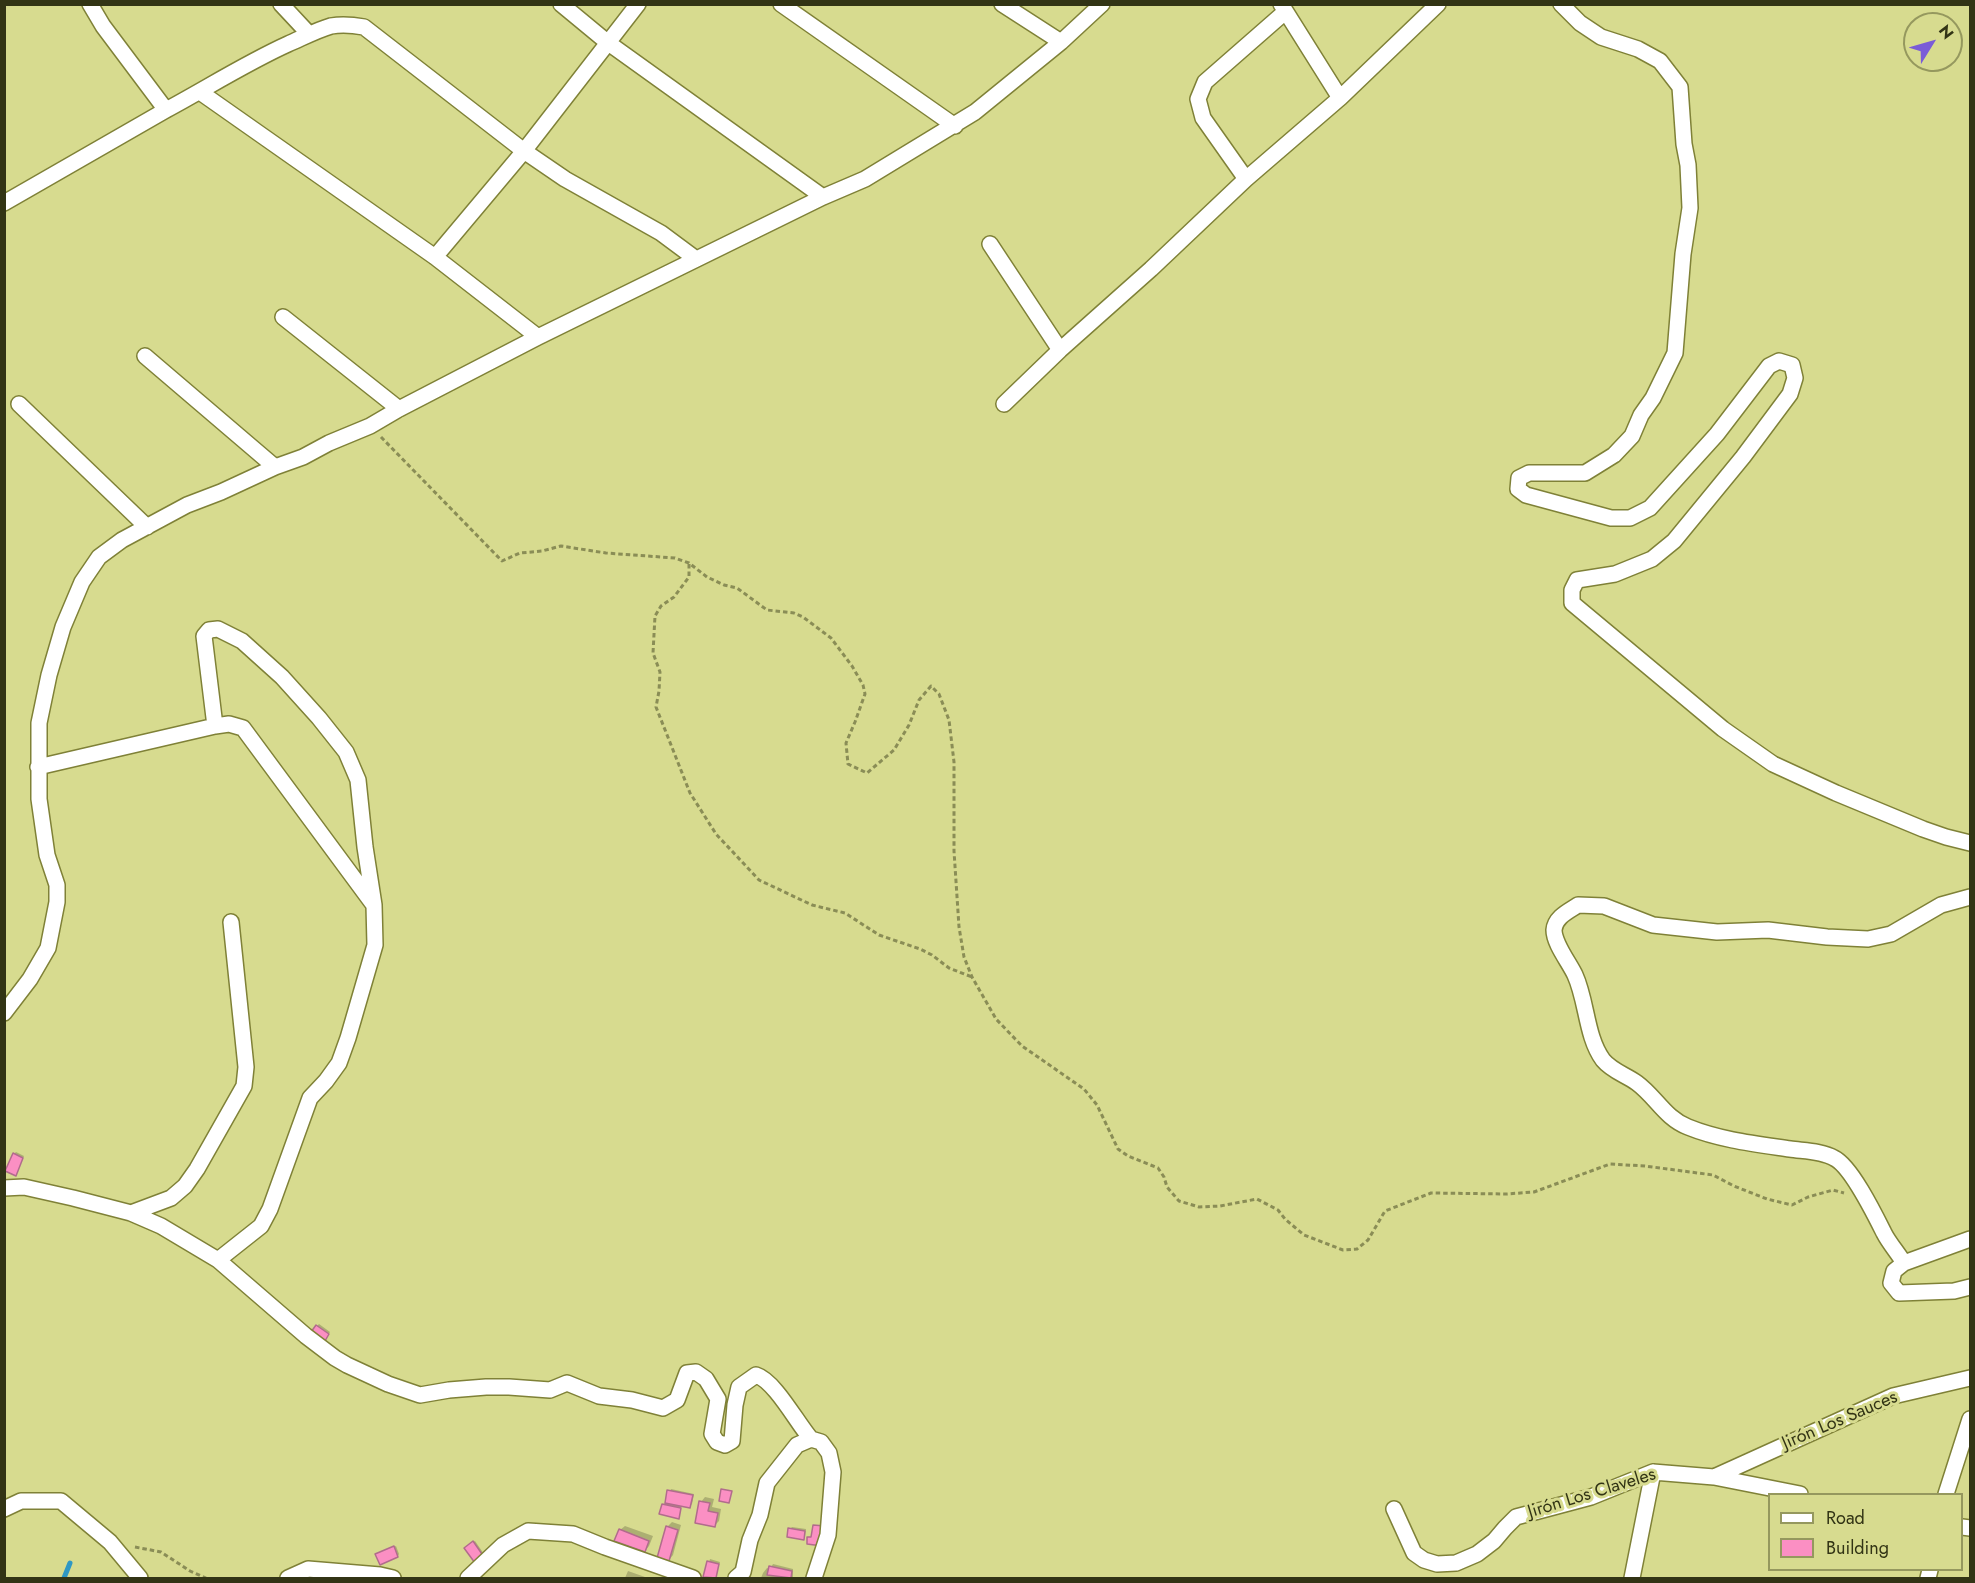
<!DOCTYPE html>
<meta charset="utf-8">
<style>
body{margin:0}
#map{position:relative;width:1975px;height:1583px;overflow:hidden;background:#d7db8f;font-family:Jost,sans-serif}
canvas{display:block}
.frame{position:absolute;inset:0;border:6px solid #323415;pointer-events:none}
.legend{position:absolute;left:1768px;top:1493px;width:195px;height:78px;box-sizing:border-box;background:#d7db8f;border:2px solid #95985e;margin:0;padding:8px 10px;list-style:none;font-size:18px;color:#323415}
.legend li{display:flex;align-items:center;gap:12px;height:30px}
.legend b{width:30px;border:2px solid #95985e}
.north{position:absolute;left:1903px;top:12px;width:60px;height:60px;box-sizing:border-box;background:#d7db8f;border:2px solid #95985e;border-radius:50%;rotate:53deg;font-size:16px;font-weight:700;line-height:24px;text-align:center;color:#323415}
.north::after{content:'';display:block;margin:auto;width:21px;height:27px;background:#7a5cd7;clip-path:polygon(50% 0,100% 100%,50% 72%,0 100%)}
</style>
<div id="map">
<canvas width="1975" height="1583"></canvas>
<div class="frame"></div>
<ul class="legend">
<li><b style="height:8px;background:#fff"></b>Road</li>
<li><b style="height:16px;background:#fb8fc3"></b>Building</li>
</ul>
<div class="north">N</div>
</div>
<script>
const context = document.querySelector('canvas').getContext('2d');
context.lineJoin = 'round';
function fill(path, color) {
  context.fillStyle = color;
  context.fill(path, 'evenodd');
}
function trace(path, color, width, dash) {
  context.strokeStyle = color;
  context.lineWidth = width;
  context.lineCap = dash ? 'butt' : 'round';
  context.setLineDash(dash || []);
  context.stroke(path);
}
function drawText(font, color, halo, rows, align = 'center') {
  context.font = font + ' Jost,sans-serif';
  context.lineWidth = 6;
  context.setLineDash([]);
  context.textBaseline = 'middle';
  context.strokeStyle = halo;
  context.fillStyle = color;
  for (const [text, x, y, turn = 0] of rows) {
    context.save();
    context.translate(x, y);
    context.rotate((+turn || 0) * Math.PI / 180);
    context.textAlign = isNaN(turn) ? turn : align;
    if (halo) context.strokeText(text, 0, 0);
    context.fillText(text, 0, 0);
    context.restore();
  }
}
fill(new Path2D(`
 M16,1152l8,4 -7,16 -3,-18z
 M319,1324l11,8 -4,6 -9,-12z
 M671,1489l23,5 -2,10 -2,2 -8,-1 -4,12 -15,-13 3,-1z
 M705,1497l9,2 -2,8 9,2 -2,12 -5,5 -13,-24z
 M672,1522l9,3 -8,30 -4,5 -2,-33z
 M625,1526l28,10 -4,10 -4,5 -25,-21z
 M792,1527l14,2 -1,8 -2,2 -13,-10z
 M475,1541l9,13 -1,2 -16,-10z
 M396,1546l3,8 -1,2 -19,-3z
 M710,1559l10,3 -5,16 -10,-2z
 M773,1564l20,5v9h-32l2,-5 4,-5 3,1z
 M628,1571l17,6v1h-20z`), '#0003');
trace(new Path2D(`
 M64,1578l6,-15`), '#2e98c4', 5);
const building = new Path2D(`
 M13,1153l10,5 -7,18 -11,-5z
 M316,1325l13,9 -4,7 -14,-9z
 M721,1489l11,2 -3,12 -10,-2z
 M667,1490l26,5 -3,13 -25,-5z
 M699,1501l11,2 -2,8 10,2 -3,14 -20,-4z
 M662,1504l19,4 -2,11 -20,-5z
 M813,1525l12,1 -3,20 -15,-2v-7h4z
 M666,1526l12,4 -9,31 -12,-3z
 M788,1528l17,3 -1,9 -17,-3z
 M619,1529l30,12 -4,11 -31,-11z
 M473,1541l11,16 -9,6 -11,-15z
 M394,1546l4,11 -18,8 -5,-11z
 M707,1561l12,3 -3,14 -13,-1z
 M769,1566l23,5 -1,7 -24,-3z`);
fill(building, '#fb8fc3');
trace(building, '#b16c8c', 1.5);
const street = new Path2D(`
 M90,4l13,22 63,84c41,-22 80,-47 122,-66 14,-6 29,-14 43,-18 11,-2 22,-1 33,1l160,124 41,28 96,54 35,26
 M281,4l28,30
 M561,4l46,38 216,155
 M781,4l174,122
 M1002,4l59,38
 M1281,4l59,94
 M1561,4l19,19 21,14 37,12 22,12 20,26 4,57 4,21 2,43 -7,46 -8,99 -22,45 -12,17 -9,21 -18,19 -29,18h-56l-10,5 -1,11 8,6 85,23h19l20,-10 67,-74 52,-68 10,-5 13,4 3,13 -5,16 -47,63 -69,84 -22,18 -37,15 -38,6 -5,10v13l151,126 50,35 63,29 87,36 23,8 24,6
 M200,92l235,165 103,80
 M1246,179l-43,-61 -5,-19 7,-17 80,-70
 M4,203l162,-93
 M990,244l70,106
 M435,257l89,-106 114,-147
 M283,317l116,92
 M145,356l130,111
 M19,404l128,123
 M1004,404l56,-54 91,-81 95,-90 94,-81 98,-94
 M215,726l-11,-90 5,-6 9,-1 24,12 40,36 37,41 27,34 12,28 7,67 9,58 1,40 -27,93 -9,25 -13,18 -16,17 -40,111 -9,17 -43,34
 M38,767l177,-41 14,-2 14,4 130,176
 M4,1013l26,-34 18,-31 9,-46v-17l-10,-30 -8,-56v-76l10,-48 14,-48 19,-45 17,-25 23,-17 65,-35 34,-13 54,-25 28,-10 26,-14 41,-17 29,-17 139,-72 285,-140 42,-18 110,-67 86,-70 41,-38
 M4,1188l20,-1 49,11 58,15 30,13 57,34 88,76 29,22 12,7 41,19 32,11 29,-5 37,-3h23l41,3 17,-7 32,13 33,4 31,8 14,-8 10,-27 9,-1 10,7 12,20 -6,35 5,8 8,3 7,-4 3,-36 4,-18 17,-12c19,6 41,48 55,64
 M131,1213l40,-15 14,-12 12,-17 47,-83 2,-19 -15,-145
 M1970,1239l-66,24 -10,8 -3,12 8,10 55,-2 16,-4
 M1904,1263c-6,-10 -15,-20 -20,-30 -9,-18 -33,-67 -50,-75 -12,-7 -31,-7 -44,-9 -34,-5 -70,-9 -102,-22 -23,-9 -32,-30 -51,-44 -11,-8 -25,-12 -34,-23 -17,-23 -16,-59 -28,-85 -6,-13 -21,-31 -21,-45 1,-13 15,-19 24,-25l26,1 49,19 64,7 51,-2 59,7 41,2 23,-5 50,-29 29,-8
 M1714,1477l179,-81 77,-18
 M1946,1494l24,-75
 M4,1509l17,-8h40l49,41 30,36
 M1394,1509l20,44 10,7 13,4 19,-1 21,-9 17,-13 11,-13 11,-11 75,-20 62,-25 61,5 86,17
 M1962,1527l8,1
 M288,1578l20,-9 72,6 13,3
 M468,1578l35,-33 25,-14 45,3 32,13 88,31
 M736,1578l7,-6 7,-32 10,-25 7,-32 30,-38 14,-6 10,3 8,11 4,19 -5,63 -14,43
 M1632,1578l21,-106
 M1928,1578l2,-8`);
trace(street, '#7f8137', 18);
trace(new Path2D(`
 M381,437l121,124 18,-8 22,-2 19,-5 45,7 69,5 14,5 18,14 17,8 13,3 30,22 27,3 9,4 28,21 21,28 11,19 2,9 -10,28 -9,21 2,21 19,9 27,-23 15,-25 10,-25 12,-14 8,8 10,26 5,42v89l5,76 5,30 8,20 24,42 26,27 62,43 13,16 21,44 10,7 30,12 6,9 3,10 12,14 20,6 21,-1 37,-7 21,11 7,9 19,16 39,15 14,-1 11,-9 17,-29 46,-18 75,1 28,-2 76,-28 35,2 68,9 21,11 33,13 25,6 16,-8 25,-7 11,3
 M689,564v13l-15,20 -13,9 -6,10 -2,37 7,19 -1,19 -3,16 34,86 26,41 43,46 53,25 33,8 34,22 41,14 12,6 17,13 23,9
 M135,1547l26,5 29,19 16,7`), '#8a8d56', 3, [4.5, 3]);
trace(street, '#fff', 15);
drawText('18px', '#323415', '#d7db8f', [
 ["Jirón Los Sauces",1840,1421,-23],
 ["Jirón Los Claveles",1592,1494,-17]
]);
</script>
